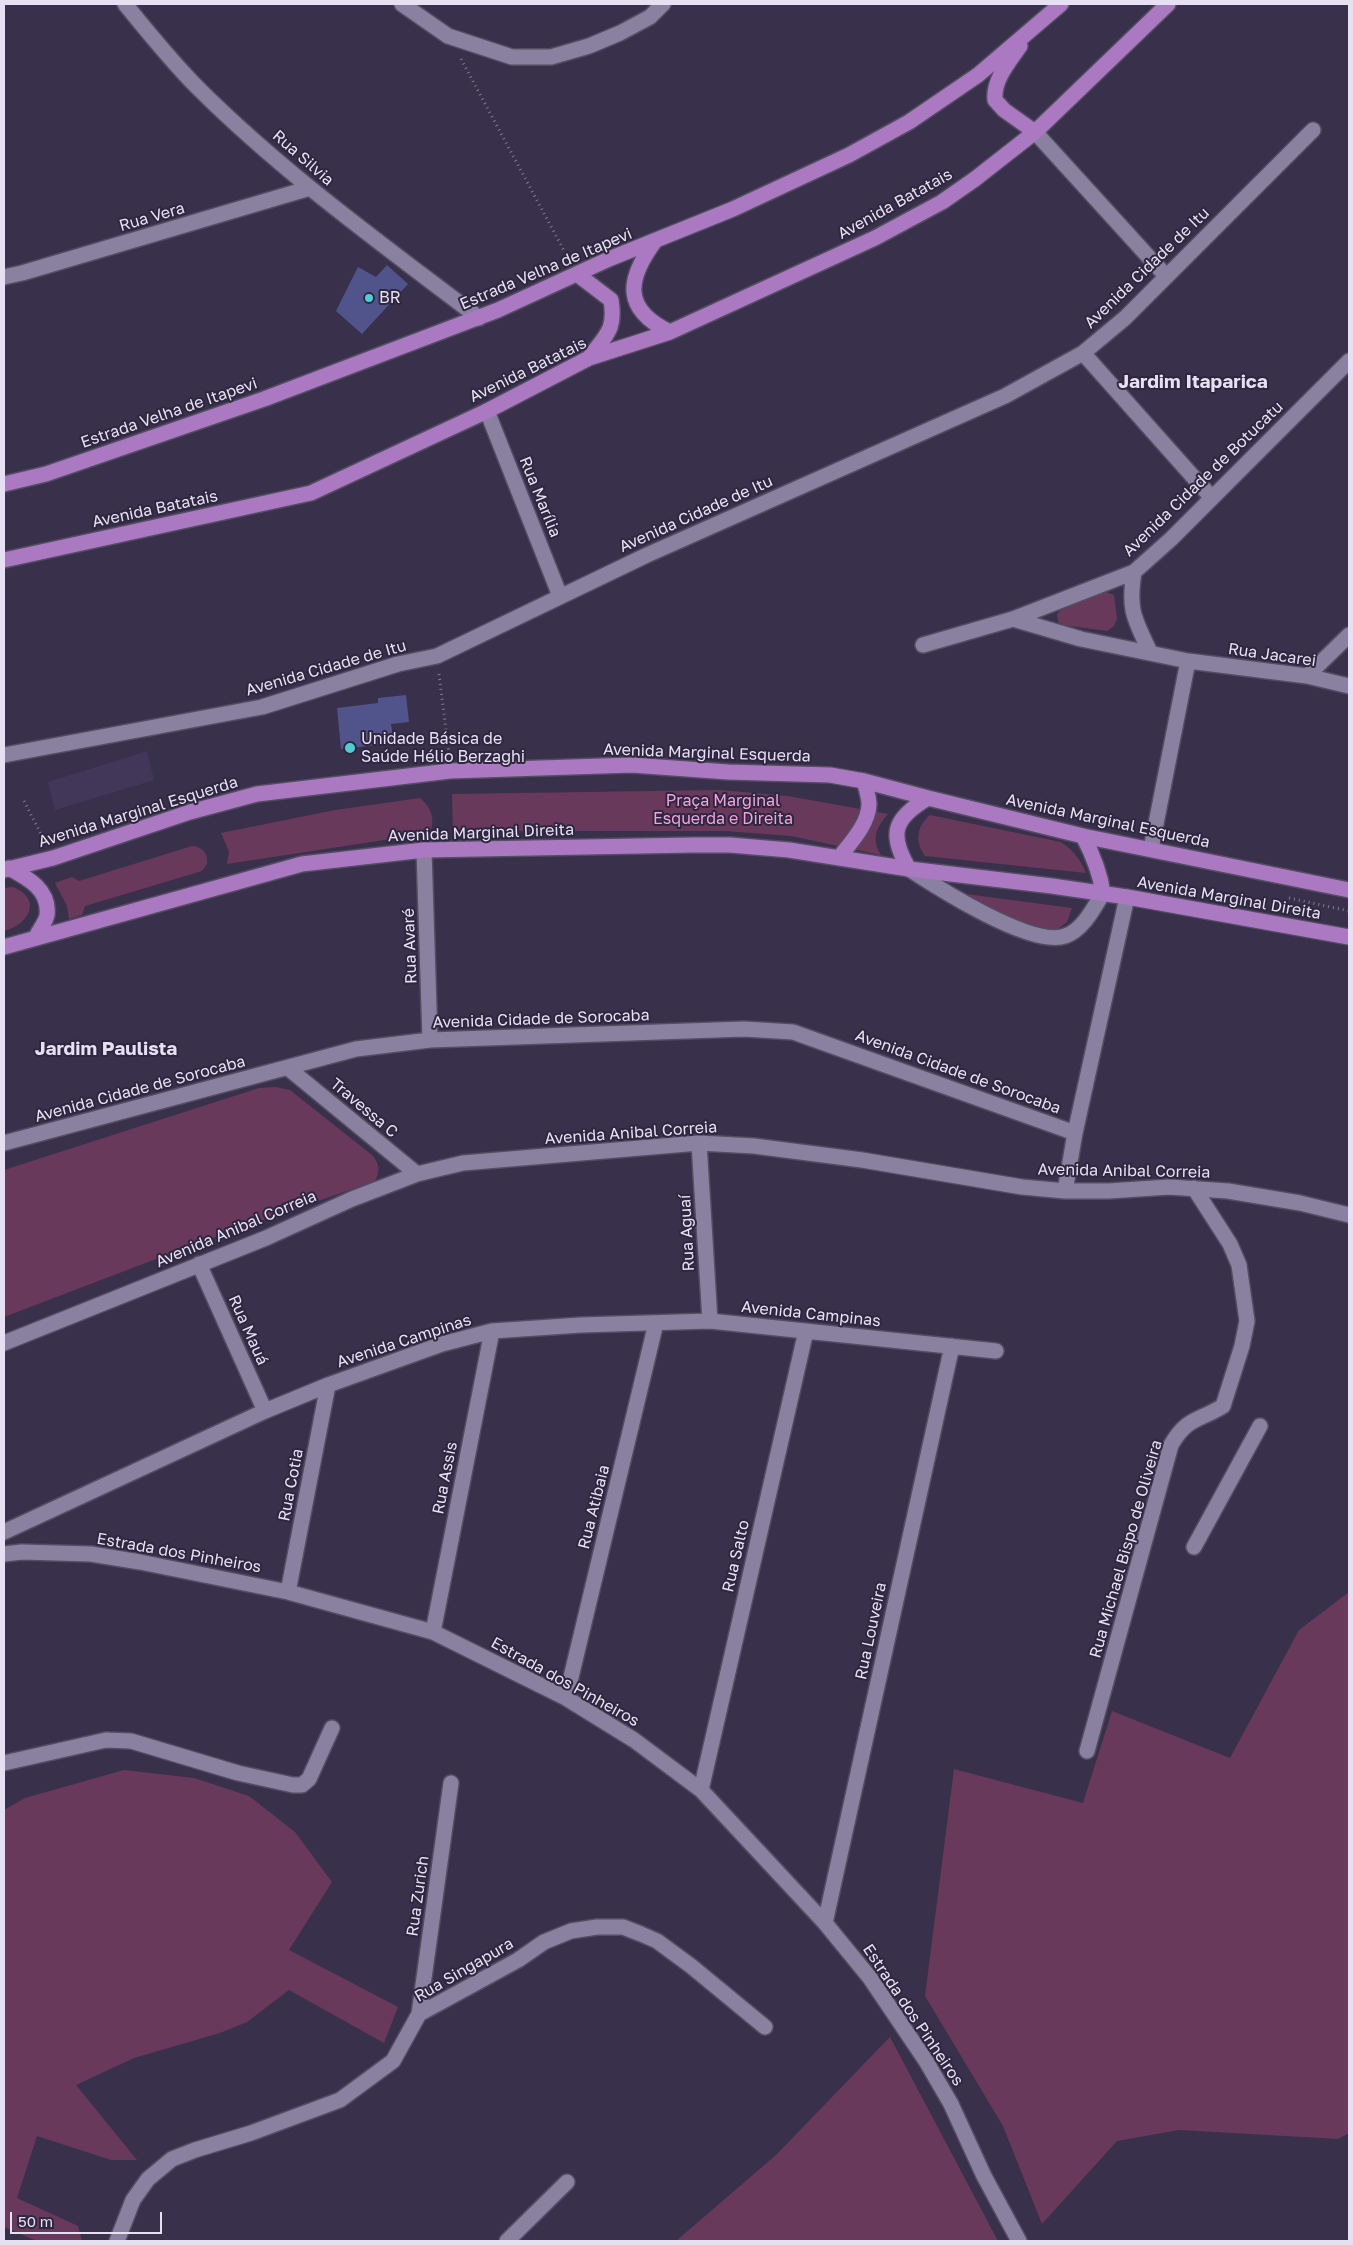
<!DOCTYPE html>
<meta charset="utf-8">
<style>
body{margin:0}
#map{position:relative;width:1353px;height:2245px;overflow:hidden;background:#39304b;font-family:"Golos Text",sans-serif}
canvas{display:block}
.frame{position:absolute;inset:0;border:5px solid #e6e1f2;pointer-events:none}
.scale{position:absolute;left:10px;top:2212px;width:152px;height:22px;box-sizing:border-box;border:2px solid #e6e1f2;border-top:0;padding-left:6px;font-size:15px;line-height:18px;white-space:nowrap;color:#e6e1f2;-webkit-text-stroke:4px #2f2640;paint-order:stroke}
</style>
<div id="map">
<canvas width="1353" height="2245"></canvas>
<div class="frame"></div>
<div class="scale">50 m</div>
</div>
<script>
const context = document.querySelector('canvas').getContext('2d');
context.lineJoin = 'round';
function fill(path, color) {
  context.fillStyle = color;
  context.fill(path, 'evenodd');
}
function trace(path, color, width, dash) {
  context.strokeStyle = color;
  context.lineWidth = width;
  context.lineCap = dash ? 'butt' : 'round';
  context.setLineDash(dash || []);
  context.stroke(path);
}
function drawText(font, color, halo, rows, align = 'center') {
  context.font = font + ' "Golos Text",sans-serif';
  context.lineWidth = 4;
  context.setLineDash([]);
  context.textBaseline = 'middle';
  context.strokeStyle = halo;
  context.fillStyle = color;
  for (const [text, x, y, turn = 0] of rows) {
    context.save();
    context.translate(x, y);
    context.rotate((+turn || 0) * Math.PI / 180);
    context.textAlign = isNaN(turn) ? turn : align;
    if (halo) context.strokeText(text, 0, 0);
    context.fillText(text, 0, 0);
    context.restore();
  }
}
fill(new Path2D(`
 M147,751l7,29 -99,30 -7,-28z`), '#423759');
fill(new Path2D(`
 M1104,591l10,4 3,24 -3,7 -7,5 -44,-6 -5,-3 -1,-8 4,-4z
 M720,790l68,6 100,18c-12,14 -17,24 -7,41l-90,-19 -66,-5h-272l-1,-37z
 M420,798c12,10 15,21 10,35l-203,31 2,-12 -8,-19 114,-23z
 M930,815l131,27c13,9 19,17 25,31l-161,-17c-10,-14 -9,-29 5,-41z
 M192,846c11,1 16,7 15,18l-5,7 -117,35 -3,9 -13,4 -2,-13 -12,-23 17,-6 7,4z
 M13,887c30,12 16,38 -9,44v-43z
 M966,894l106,14 -5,14 -12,9 -42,-12z
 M275,1087l15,3 82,65c8,9 8,17 3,26l-185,65 -186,71v-147l255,-82z
 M1349,1592v541l-11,6 -159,-9 -62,11 -75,83 -39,-98 -78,-130 29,-227 129,34 29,-92 118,47 69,-128z
 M124,1770l70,8 55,18 46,36 37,50 -43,68 109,57 -14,36 -95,-53 -42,32 -27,11 -86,25 -58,27 61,75h-26l-74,-24 -20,62 61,28 4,15h-45l-33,-14v-417l21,-12z
 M890,2037l108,204h-322l100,-86z`), '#69395c');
fill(new Path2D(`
 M387,265l21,19 -46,50 -26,-23 22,-44 18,10z
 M406,695l3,27 -18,2 3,19 -53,6 -4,-41 41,-5v-5z`), '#51548b');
const minor = new Path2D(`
 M125,4c23,28 46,57 72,83 86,86 185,157 282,231
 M402,4l46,32 64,21h39l38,-11 31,-13 30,-16 13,-13
 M1035,132l131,144
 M4,277l18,-4 288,-85
 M1083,353l129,145
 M487,411l73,185
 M1134,572c-6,38 0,46 16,80
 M1013,619l68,20 107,22 119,15 42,10
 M923,645l90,-26 121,-47 37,-33 178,-178
 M1307,676l42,-41
 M4,755l258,-48 136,-43 39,-8 210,-101 358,-159 78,-43 42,-35 188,-188
 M1151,849l37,-188
 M424,850l6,190
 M909,869c29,19 123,79 156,67 17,-5 29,-28 38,-43
 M288,1068l129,106
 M4,1143l352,-94 74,-9 314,-11 49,3 282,101
 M699,1143l11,178
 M1065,1191l10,-58 52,-236
 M199,1264l66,147
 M4,1343l262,-105 86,-39 65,-25 46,-11 236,-20 55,3 108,14 160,27 43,4h44l60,-4 59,4 72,12 49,12
 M4,1532l261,-121 63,-26 114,-41 50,-13 89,-6 129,-4 286,30
 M1194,1547l66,-121
 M4,1554l18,-2 69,2 49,8 148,30 145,40 133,66 68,42 67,50 124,133 45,55 56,83 25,43 33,72 35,65
 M288,1592l40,-207
 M433,1632l59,-301
 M566,1698l90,-375
 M1087,1751l84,-306c16,-28 28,-24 52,-39l19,-60 5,-25 -8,-56 -9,-21 -36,-56
 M4,1763l102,-23 25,1 107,32 55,12h9l7,-6 23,-51
 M701,1790l105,-459
 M825,1923l127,-577
 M419,2014l32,-231
 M117,2241l16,-41 15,-21 24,-20 23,-9 56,-17 89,-33 53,-39 26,-47 99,-54 26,-18 27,-11 26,-4h26l18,7 16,7 34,25 74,61
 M507,2241l60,-59`);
const major = new Path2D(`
 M1020,46c-11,16 -27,34 -25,54l9,10 31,22
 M655,241c-28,38 -33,68 15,91
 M577,274l34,26c5,30 -5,35 -22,58
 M4,484l42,-10 218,-75 234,-89 111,-51 124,-50 116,-54 60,-33 69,-47 83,-71
 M4,560l307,-67 176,-82 102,-53 81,-26 205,-94 67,-36 33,-23 60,-47 133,-128
 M1083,836c10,19 17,36 20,57
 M839,858c11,-15 29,-33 30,-53 0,-8 -3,-17 -5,-24
 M9,868c19,10 41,22 38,47 -1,7 -8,15 -11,22
 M909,869c-21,-35 -15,-51 19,-71
 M4,870l49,-12 137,-46 67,-18 193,-23 182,-6 96,7 102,3 34,6 64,17 155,38 266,54
 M4,947l298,-83 122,-14 269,-5h37l59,5 120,19 143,17 75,11 222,40`);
trace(minor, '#534c62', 18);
trace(major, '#534c62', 18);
trace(new Path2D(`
 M461,59l108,201
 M439,674l10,80
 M24,801l21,41
 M1289,898l60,13`), '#827a91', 3, [1, 4]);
trace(minor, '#8a81a1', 15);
trace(major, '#aa79c1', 15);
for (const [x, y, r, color] of [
 [369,298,5,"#51ccd5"],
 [350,748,6,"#51ccd5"]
]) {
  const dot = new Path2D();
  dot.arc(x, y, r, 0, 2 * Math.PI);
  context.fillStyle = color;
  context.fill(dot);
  trace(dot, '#2f2640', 2);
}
drawText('16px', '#e6e1f2', '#2f2640', [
 ["Rua Silvia",303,158,41],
 ["Avenida Batatais",895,204,-29],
 ["Rua Vera",152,217,-16],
 ["Avenida Cidade de Itu",1147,268,-44],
 ["Estrada Velha de Itapevi",546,269,-23],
 ["Avenida Batatais",528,370,-26],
 ["Estrada Velha de Itapevi",169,413,-19],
 ["Avenida Cidade de Botucatu",1203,479,-44],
 ["Rua Marília",540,497,68],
 ["Avenida Batatais",155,509,-12],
 ["Avenida Cidade de Itu",696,514,-24],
 ["Rua Jacarei",1272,655,8],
 ["Avenida Cidade de Itu",326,668,-16],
 ["Avenida Marginal Esquerda",707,753,2],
 ["Avenida Marginal Esquerda",138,812,-17],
 ["Avenida Marginal Esquerda",1108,821,12],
 ["Avenida Marginal Direita",481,833,-2],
 ["Avenida Marginal Direita",1229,898,10],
 ["Rua Avaré",410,946,-92],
 ["Avenida Cidade de Sorocaba",541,1019,-2],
 ["Avenida Cidade de Sorocaba",958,1072,20],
 ["Avenida Cidade de Sorocaba",140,1089,-15],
 ["Travessa C",364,1108,40],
 ["Avenida Anibal Correia",631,1133,-4],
 ["Avenida Anibal Correia",1124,1171,1],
 ["Avenida Anibal Correia",236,1229,-23],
 ["Rua Aguaí",687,1233,-93],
 ["Avenida Campinas",811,1314,6],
 ["Rua Mauá",248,1330,66],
 ["Avenida Campinas",404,1341,-18],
 ["Rua Assis",445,1478,-79],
 ["Rua Cotia",291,1485,-79],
 ["Rua Atibaia",594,1507,-76],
 ["Rua Michael Bispo de Oliveira",1126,1549,-74],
 ["Estrada dos Pinheiros",179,1553,10],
 ["Rua Salto",736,1556,-77],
 ["Rua Louveira",871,1631,-78],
 ["Estrada dos Pinheiros",565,1682,29],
 ["Rua Zurich",418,1896,-82],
 ["Rua Singapura",464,1970,-30],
 ["Estrada dos Pinheiros",913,2015,56]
]);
drawText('16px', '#e6e1f2', '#2f2640', [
 ["BR",379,298],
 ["Unidade Básica de",361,739],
 ["Saúde Hélio Berzaghi",361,757]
], 'left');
drawText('16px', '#f2a3dc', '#2f2640', [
 ["Praça Marginal",723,801],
 ["Esquerda e Direita",723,819]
]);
drawText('bold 19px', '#e6e1f2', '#2f2640', [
 ["Jardim Itaparica",1193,382],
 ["Jardim Paulista",106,1049]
]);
</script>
